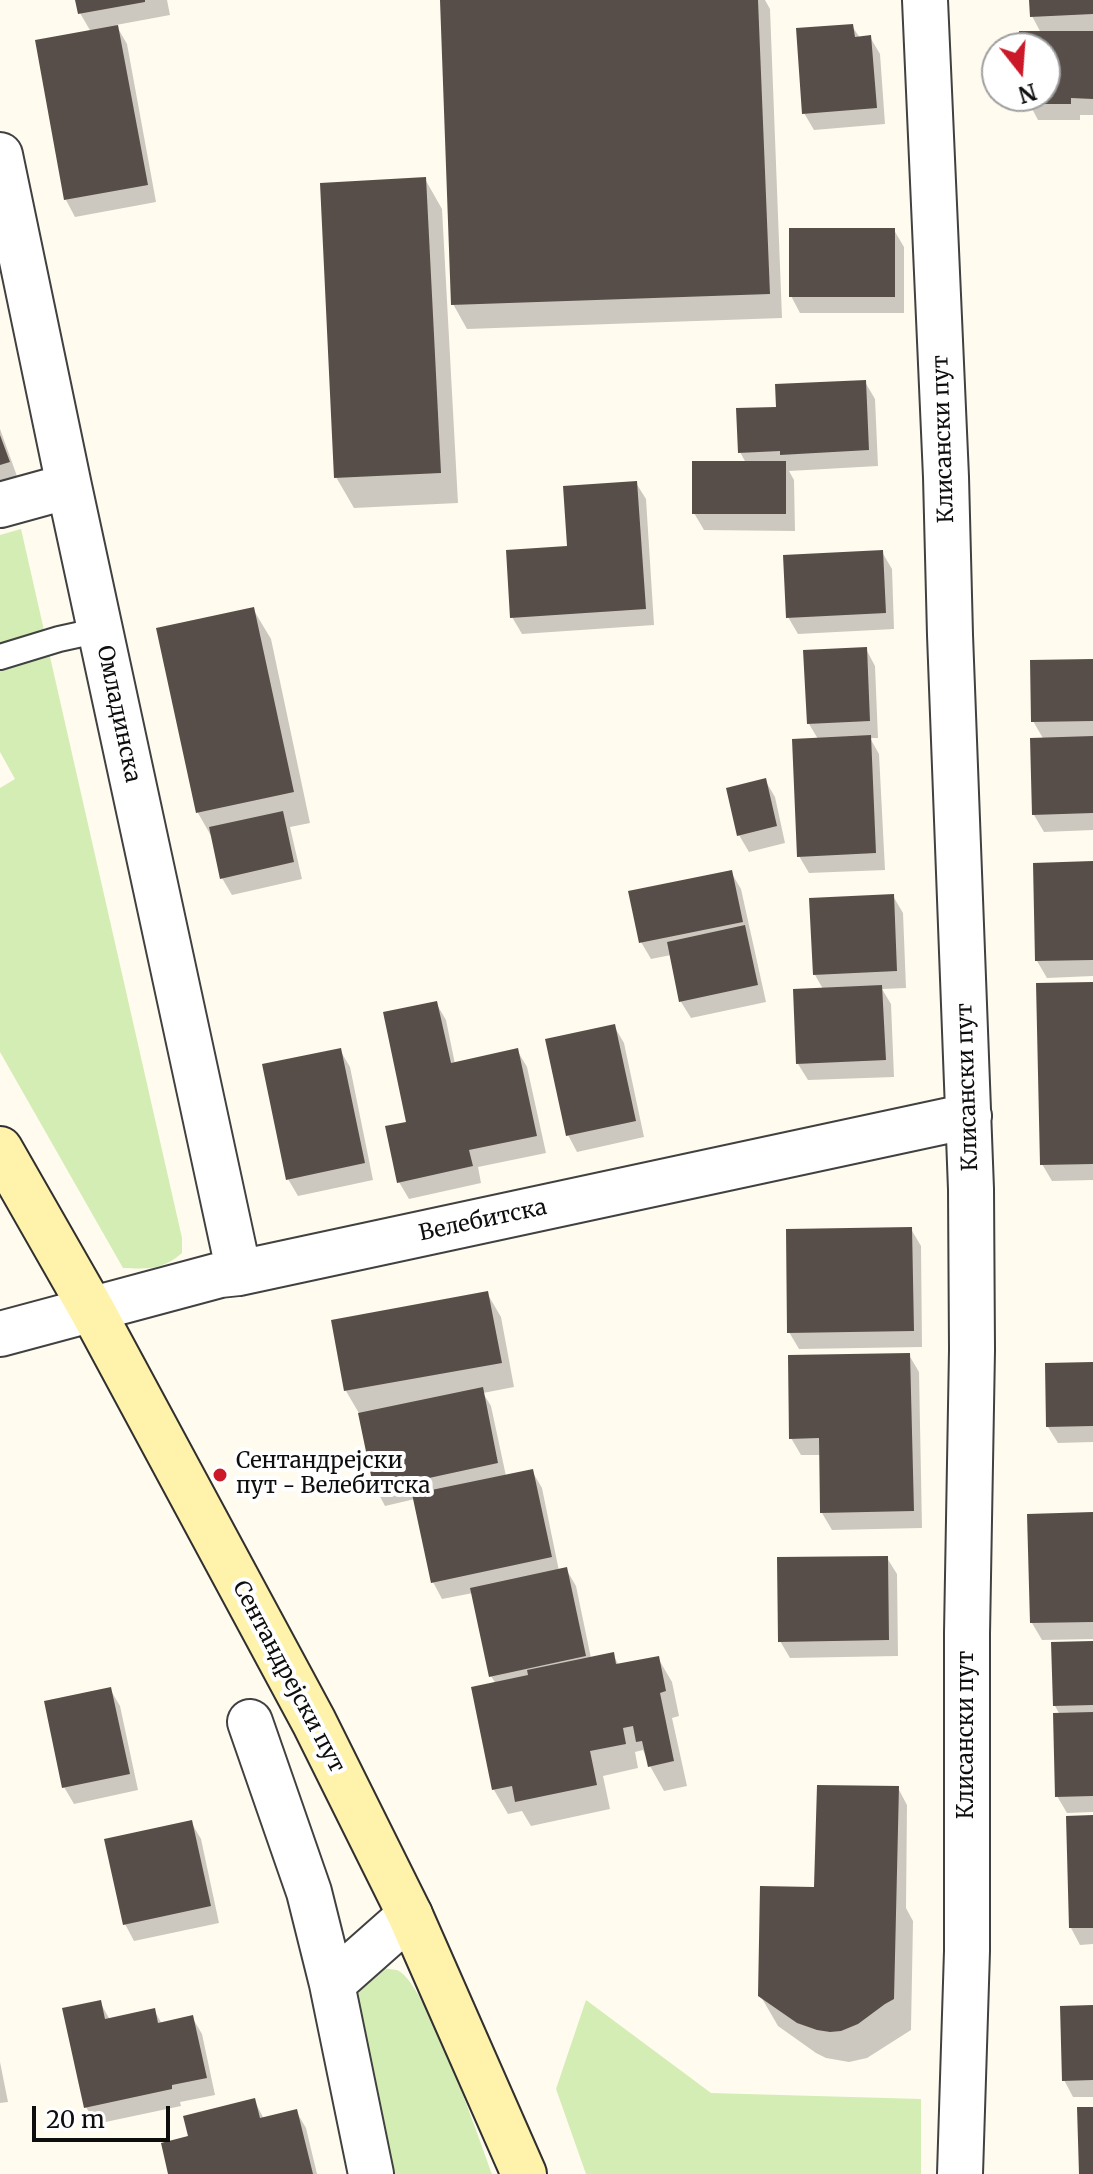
<!DOCTYPE html>
<meta charset="utf-8">
<style>
body{margin:0}
#map{position:relative;width:1093px;height:2174px;overflow:hidden;background:#fffbef;font-family:Merriweather,serif}
canvas{display:block}
.north{position:absolute;left:981px;top:32px;width:80px;height:80px;box-sizing:border-box;background:#fff;border:2px solid #9f9f9f;border-radius:50%;rotate:163deg;font-size:22px;font-weight:700;line-height:32px;text-align:center;color:#0e0e0e}
.north::after{content:'';display:block;margin:auto;width:28px;height:36px;background:#cb1929;clip-path:polygon(50% 0,100% 100%,50% 72%,0 100%)}
.scale{position:absolute;left:32px;top:2106px;width:138px;height:36px;box-sizing:border-box;border:4px solid #0e0e0e;border-top:0;padding-left:10px;font-size:24px;line-height:28px;white-space:nowrap;color:#0e0e0e;-webkit-text-stroke:6px #fff;paint-order:stroke}
</style>
<div id="map">
<canvas width="1093" height="2174"></canvas>
<div class="north">N</div>
<div class="scale">20 m</div>
</div>
<script>
const context = document.querySelector('canvas').getContext('2d');
context.lineJoin = 'round';
function fill(path, color) {
  context.fillStyle = color;
  context.fill(path, 'evenodd');
}
function trace(path, color, width, dash) {
  context.strokeStyle = color;
  context.lineWidth = width;
  context.lineCap = dash ? 'butt' : 'round';
  context.setLineDash(dash || []);
  context.stroke(path);
}
function drawText(font, color, halo, rows, align = 'center') {
  context.font = font + ' Merriweather,serif';
  context.lineWidth = 8;
  context.setLineDash([]);
  context.textBaseline = 'middle';
  context.strokeStyle = halo;
  context.fillStyle = color;
  for (const [text, x, y, turn = 0] of rows) {
    context.save();
    context.translate(x, y);
    context.rotate((+turn || 0) * Math.PI / 180);
    context.textAlign = isNaN(turn) ? turn : align;
    if (halo) context.strokeText(text, 0, 0);
    context.fillText(text, 0, 0);
    context.restore();
  }
}
fill(new Path2D(`
 M21,529l161,709v15c-20,17 -33,16 -59,15l-123,-216v-264l15,-9 -15,-27v-217z
 M381,1968c5,1 14,1 18,3 28,16 80,167 93,203h-109l-39,-172z
 M586,2000l125,93 210,6v75h-335l-30,-85z`), '#d4edb4');
fill(new Path2D(`
 M78,0h89l3,15 -54,10 11,19 29,158 -81,15 -9,-17 -29,-159 54,-9 -11,-19z
 M442,0h323l5,9 12,309 -315,11 -14,-25z
 M1031,0h62v115h-13v5h-42l-9,-17v-7h16v-48h-24l20,-15 -9,-17z
 M852,26l8,12 10,-1 10,17 5,70 -71,6 -10,-17z
 M425,179l17,30 16,294 -104,5 -18,-31z
 M894,230l10,17v66h-104l-9,-17z
 M865,382l10,17 3,67 -89,5 5,9 1,51 -91,-1 -10,-17 52,-50 -6,-11z
 M0,429l18,50 -18,6z
 M636,483l10,16 8,126 -132,9 -10,-17 57,-69z
 M882,552l10,17 2,60 -96,5 -10,-17z
 M253,609l18,30 39,184 -20,4 12,52 -70,16 -10,-17 -8,-37 -16,-28 -39,-184z
 M866,649l9,17 3,72h-8l9,16 6,116 -76,3 -10,-17 19,-117 -9,-15z
 M1093,661v169l-49,2 -10,-17 10,-75 -11,-19z
 M765,780l10,17 10,46 -36,9 -10,-17z
 M1093,863v113l-46,2 -10,-17z
 M731,872l10,17 25,113 -75,16 -10,-16 -10,-47 -20,4 -10,-17z
 M893,896l10,17 3,75 -24,1 9,15 3,73 -86,3 -10,-16 25,-75 -8,-14z
 M1093,984v196l-41,1 -10,-17z
 M436,1003l10,17 9,44 62,-14 10,17 19,86 -68,14 3,16 -72,16 -10,-17z
 M614,1026l10,17 20,94 -67,15 -9,-17z
 M340,1050l10,17 23,113 -75,16 -10,-17z
 M911,1229l10,17 1,101 -123,2 -10,-17z
 M487,1293l14,24 13,70 -31,6 8,13 15,70 26,-5 10,17 17,83 7,-2 10,17 15,72 22,-4 6,12 39,-8 14,24 7,34 -7,2 15,68 -23,5 -14,-25 -7,-16 -8,2 3,16 -35,8 7,33 -79,17 -9,-15 -14,3 -14,-24 -21,-101 23,-5 -5,-8 -18,-83 -31,6 -9,-17 -18,-83 -30,7 -9,-17 -16,-74 -14,-24 -13,-70z
 M909,1355l10,17 3,156 -90,2 -10,-17v-58h-21l-10,-17z
 M1093,1364v78l-35,1 -10,-16z
 M1093,1514v125l-51,1 -10,-17z
 M887,1558l10,16 1,82 -108,2 -10,-17z
 M1093,1643v169l-26,1 -10,-17 3,-81 -5,-9z
 M110,1689l10,17 18,84 -64,14 -10,-17z
 M898,1788l9,17 -1,103 7,13 -2,109 -44,28 -18,4 -23,-4 -10,-5 -38,-27 -18,-31 56,-106z
 M1093,1817v127l-13,1 -9,-17z
 M191,1822l10,17 18,84 -85,18 -9,-17z
 M100,2002l10,18 44,-10 8,14 30,-7 10,17 13,61 -35,7 1,4 -85,18 -10,-17z
 M1093,2007v90h-20l-9,-17z
 M0,2062l8,40 -8,1z
 M254,2100l10,19 32,-8 10,17 11,46h-147l21,-36z`), '#0003');
fill(new Path2D(`
 M75,0h70v2l-67,12z
 M440,0h318l12,294 -319,11z
 M1029,0h64v14l-63,3z
 M853,24l2,13 16,-2 6,73 -75,6 -6,-86z
 M118,25l30,160 -84,15 -29,-160z
 M1019,31h74v68l-22,-1v6h-44v-8h18v-48h-26z
 M426,177l15,296 -107,5 -14,-295z
 M789,228h106v69h-106z
 M866,380l3,70 -89,5v-4l-42,2 -2,-45 40,-1 -1,-23z
 M0,435l10,27 -10,3z
 M692,461h94v53h-94z
 M637,481l9,128 -136,9 -4,-68 61,-4 -4,-60z
 M883,550l3,63 -100,5 -3,-63z
 M254,607l40,185 -98,21 -40,-185z
 M867,647l3,74 -63,3 -4,-74z
 M1093,659v62l-62,1 -1,-62z
 M871,735l5,118 -79,4 -5,-118z
 M1093,736v77l-61,2 -2,-77z
 M766,778l11,48 -40,10 -11,-48z
 M283,811l11,51 -74,17 -11,-52z
 M1093,861v99l-58,1 -2,-98z
 M732,870l11,52 -104,21 -11,-52z
 M894,894l3,77 -84,4 -4,-77z
 M745,925l13,60 -79,17 -12,-60z
 M1093,982v182l-53,1 -4,-182z
 M882,985l4,75 -90,4 -3,-75z
 M437,1001l14,62 67,-15 19,88 -68,14 4,16 -76,17 -12,-57 21,-4 -23,-110z
 M615,1024l21,97 -70,15 -21,-97z
 M341,1048l24,115 -79,17 -24,-116z
 M912,1227l2,104 -127,2 -1,-104z
 M488,1291l14,72 -158,28 -13,-71z
 M910,1353l4,158 -94,2 -1,-75 -30,1 -1,-84z
 M1093,1362v64l-47,1 -1,-64z
 M483,1387l15,76 -124,27 -16,-77z
 M533,1469l19,88 -121,26 -19,-89z
 M1093,1512v110l-63,1 -3,-109z
 M888,1556l1,84 -111,2 -1,-85z
 M567,1567l19,89 -97,21 -19,-89z
 M1093,1641v64l-40,1 -2,-64z
 M614,1652l2,12 43,-8 7,35 -6,2 14,68 -26,6 -6,-26 -6,1 -3,-16 -10,2 3,16 -36,7 7,34 -82,17 -3,-16 -20,4 -21,-103 57,-12 -1,-5z
 M111,1687l19,87 -68,14 -18,-87z
 M1093,1712v84l-38,1 -2,-84z
 M817,1785l82,1 -5,213 -9,5 -27,20 -17,7 -11,1 -13,-2 -20,-7 -39,-27 2,-110 54,1z
 M1093,1815v113h-24l-3,-112z
 M192,1820l19,86 -88,19 -19,-86z
 M101,2000l4,19 50,-11 3,15 35,-8 14,63 -35,7v4l-88,19 -22,-100z
 M1093,2005v75l-31,1 -2,-75z
 M255,2098l5,20 37,-9 16,65h-145l-7,-31 27,-7 -5,-20z
 M1077,2107h16v67h-14z`), '#584e49');
const lane = new Path2D(`
 M0,657l59,-18 41,-9`);
const street = new Path2D(`
 M925,0l21,477 4,158 21,554 1,161 -5,283v318l-7,223
 M0,155l69,331 170,787
 M0,505l69,-19
 M0,1334l220,-59 19,-2 730,-157
 M250,1722l59,170 23,92 39,190
 M332,1984l78,-69`);
const secondary = new Path2D(`
 M0,1149l92,161 222,412 96,193 114,259`);
trace(lane, '#414141', 28);
trace(street, '#414141', 48);
trace(secondary, '#303030', 48);
trace(lane, '#fff', 24);
trace(street, '#fff', 44);
trace(secondary, '#fff2aa', 44);
for (const [x, y, r, color] of [
 [220,1475,8,"#cb1929"]
]) {
  const dot = new Path2D();
  dot.arc(x, y, r, 0, 2 * Math.PI);
  context.fillStyle = color;
  context.fill(dot);
  trace(dot, '#fff', 3);
}
drawText('22px', '#0e0e0e', '#fff', [
 ["Клисански пут",944,439,-92],
 ["Омладинска",118,714,78],
 ["Клисански пут",968,1087,-92],
 ["Велебитска",483,1221,-12],
 ["Сентандрејски пут",288,1677,62],
 ["Клисански пут",967,1735,-90]
]);
drawText('22px', '#0e0e0e', '#fff', [
 ["Сентандрејски",236,1462],
 ["пут - Велебитска",236,1487]
], 'left');
</script>
